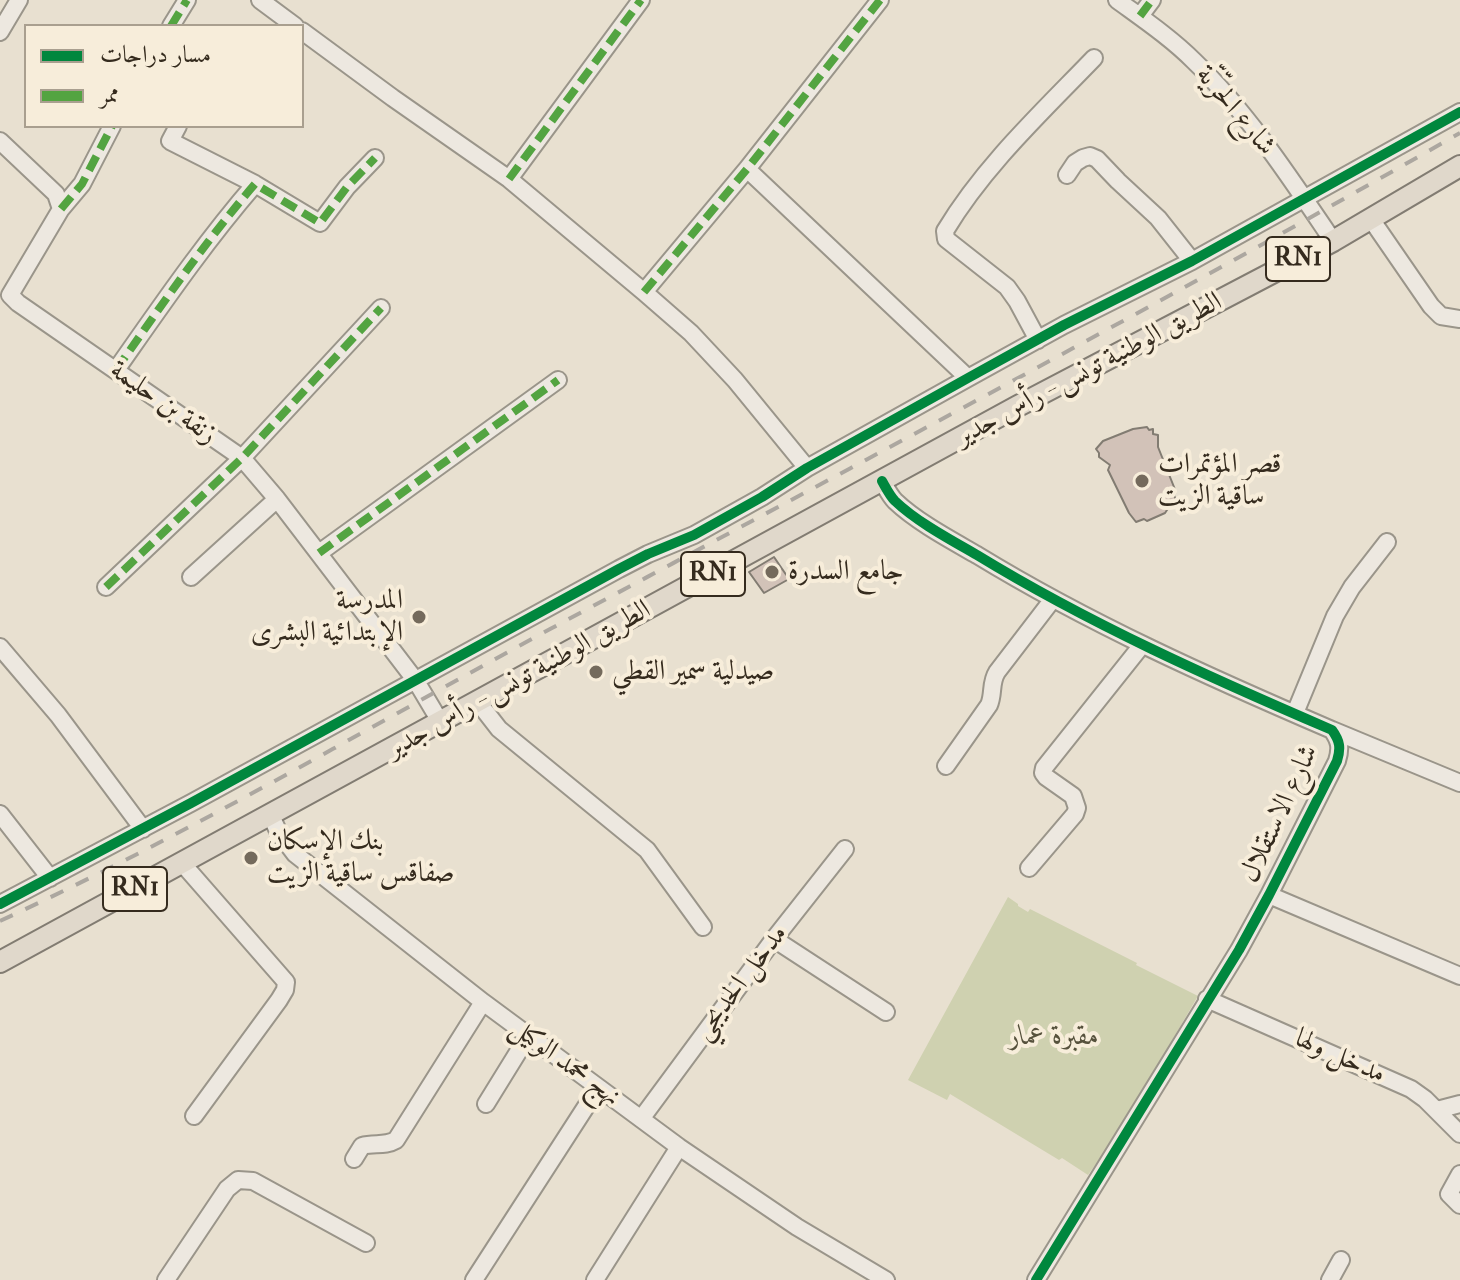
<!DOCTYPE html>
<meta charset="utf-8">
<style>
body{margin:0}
#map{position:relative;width:1460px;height:1280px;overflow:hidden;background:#e8e0d0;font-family:"IM FELL French Canon",Amiri,serif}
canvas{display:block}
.legend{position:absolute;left:24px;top:24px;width:280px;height:104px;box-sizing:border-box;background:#f7edda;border:2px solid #a99f8f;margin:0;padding:10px 14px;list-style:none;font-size:24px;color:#352b1e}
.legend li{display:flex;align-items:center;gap:16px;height:40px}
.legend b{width:40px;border:2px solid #a99f8f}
</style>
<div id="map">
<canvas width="1460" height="1280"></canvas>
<ul class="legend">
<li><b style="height:10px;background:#00873e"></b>مسار دراجات</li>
<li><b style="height:10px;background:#53a441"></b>ممر</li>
</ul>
</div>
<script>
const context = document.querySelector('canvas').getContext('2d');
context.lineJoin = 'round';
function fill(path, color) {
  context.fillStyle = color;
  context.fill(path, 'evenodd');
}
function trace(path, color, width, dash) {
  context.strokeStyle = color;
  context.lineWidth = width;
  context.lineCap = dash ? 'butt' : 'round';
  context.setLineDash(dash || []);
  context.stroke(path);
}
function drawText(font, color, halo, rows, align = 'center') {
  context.font = font + ' "IM FELL French Canon",Amiri,serif';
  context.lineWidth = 8;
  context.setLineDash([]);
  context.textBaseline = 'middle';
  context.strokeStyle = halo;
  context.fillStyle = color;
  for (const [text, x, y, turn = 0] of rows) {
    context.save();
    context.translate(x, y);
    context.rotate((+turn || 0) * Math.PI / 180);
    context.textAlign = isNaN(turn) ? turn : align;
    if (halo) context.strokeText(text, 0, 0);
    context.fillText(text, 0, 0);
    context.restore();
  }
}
fill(new Path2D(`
 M1008,897l10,7v2l10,6 2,-3 107,54 -1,2 62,31 -80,137 -30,42 -26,-17 -3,2 -109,-66 -3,6 -39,-20z`), '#cfd1b0');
const building = new Path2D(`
 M1147,427l2,3 4,-1v5l5,1v12l18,45 -2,3 3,8 -3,3 -5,1 -4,6 -18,8 -3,-2 -8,3 -7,-9 -21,-43 2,-5 -11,-8v-4l-3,-4 7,-8 30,-12z
 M774,557l15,22 -25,14 -15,-21z`);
fill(building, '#d2c2b8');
trace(building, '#827c72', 2);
const minor = new Path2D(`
 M260,0l35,26
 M1117,0c26,19 54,38 77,61 54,52 97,118 139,180
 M1140,16l12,-16
 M171,26l16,-26
 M302,31l91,67 116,81 135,113 47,41 44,47 72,88
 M0,32l19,-32
 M178,126l-8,15 85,43
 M0,141l56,53 5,15 -51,86 8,8 224,155 35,41 139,182 25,42
 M747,169l221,209
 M1067,175l8,-12 8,-5 7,-2 7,3 21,22 40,37 34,43
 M509,179l132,-179
 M61,209l21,-25 30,-58
 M1371,219l60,87 10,10 19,3
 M644,292l103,-123 133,-169
 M1038,340l-21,-39 -10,-14 -61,-48 -1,-8c39,-65 97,-119 149,-173
 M116,370c45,-64 88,-127 139,-186l65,39 27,-36 28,-29
 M882,481c4,7 8,15 13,20 22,21 56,39 82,54 113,69 234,123 355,175 8,11 9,18 5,31l-68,134 -30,55 -203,330
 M319,553l239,-173
 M191,577l86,-78
 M106,587l136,-129 139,-150
 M0,647l58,68 85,114
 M478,702l21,27 148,121 56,77
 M1295,713l40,-97 17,-29 35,-45
 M1332,730l128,53
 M946,766l43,-61c5,-11 1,-22 8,-33l56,-73
 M0,814l50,64
 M271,816l8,17 16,21 188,148 196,145 118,80 89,53
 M182,863l104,119 -1,8 -6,10 -85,116
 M1029,868l46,-54 2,-6 -4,-12 -27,-19 -3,-4 1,-5 98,-123
 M1269,895l191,81
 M0,904l191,-101 428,-234 29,-15 46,-19 68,-38 45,-29 161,-90 96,-53 128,-64 268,-149
 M774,939l112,73
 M1207,999l204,90 14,10 35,35
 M486,1104l42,-68
 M1437,1110l23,-6
 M641,1119l133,-180 71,-90
 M354,1159l8,-13c12,-4 22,1 34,-6l87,-138
 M1460,1174l-11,20 11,11
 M166,1280l61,-91 11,-9 15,1 113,62
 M474,1280l124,-192
 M595,1280l84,-133
 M1330,1280l11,-20`);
const major = new Path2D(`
 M0,962l1018,-556 315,-165 127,-75`);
trace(minor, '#9a958a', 20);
trace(major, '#827c72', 24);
trace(minor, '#ede8e0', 16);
trace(major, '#e0d8cb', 20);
trace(new Path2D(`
 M0,921c189,-87 369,-194 552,-293 304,-163 609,-324 908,-495`), '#aca7a0', 4, [14, 14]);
trace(new Path2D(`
 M1140,16l12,-16
 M171,26l16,-26
 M509,179l132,-179
 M61,209l21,-25 30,-58
 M644,292l103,-123 133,-169
 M116,370c45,-64 88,-127 139,-186l65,39 27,-36 28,-29
 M319,553l239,-173
 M106,587l136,-129 139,-150`), '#53a441', 8, [16, 8]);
trace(new Path2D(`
 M882,481c4,7 8,15 13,20 22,21 56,39 82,54 113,69 234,123 355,175 8,11 9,18 5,31l-68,134 -30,55 -203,330
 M0,904l191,-101 428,-234 29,-15 46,-19 68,-38 45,-29 161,-90 96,-53 128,-64 268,-149`), '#00873e', 10);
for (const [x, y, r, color] of [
 [1142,481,8,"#746a5c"],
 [772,572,8,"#746a5c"],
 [419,617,8,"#746a5c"],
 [596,672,8,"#746a5c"],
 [251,858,8,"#746a5c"]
]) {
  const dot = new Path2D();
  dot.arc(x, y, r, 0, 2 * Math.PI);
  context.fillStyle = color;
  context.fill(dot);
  trace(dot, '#f7edda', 3);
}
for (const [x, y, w] of [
 [1298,259,64],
 [713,574,64],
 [135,889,64]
]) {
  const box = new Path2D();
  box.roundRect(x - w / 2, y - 22, w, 44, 6);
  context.fillStyle = '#f7edda';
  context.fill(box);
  trace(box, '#352b1e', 2);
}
drawText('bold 26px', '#352b1e', null, [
 ["RN1",1298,259],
 ["RN1",713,574],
 ["RN1",135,889]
]);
drawText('28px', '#352b1e', '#f7edda', [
 ["شارع الحرّيّة",1235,111,50],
 ["الطريق الوطنية تونس - رأس جدير",1089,370,-28],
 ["زنقة بن حليمة",163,403,35],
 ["الطريق الوطنية تونس - رأس جدير",519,680,-29],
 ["شارع الاستقلال",1280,814,-65],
 ["مدخل الحديجي",741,983,-53],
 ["مدخل ولها",1340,1057,24],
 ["نهج محمد الوكيل",565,1063,36]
]);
drawText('28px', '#352b1e', '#f7edda', [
 ["قصر المؤتمرات",1158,465],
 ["ساقية الزيت",1158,497],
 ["جامع السدرة",788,572],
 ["المدرسة",403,601,"right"],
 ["الإبتدائية البشرى",403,633,"right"],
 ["صيدلية سمير القطي",612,672],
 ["بنك الإسكان",267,842],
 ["صفاقس ساقية الزيت",267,874]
], 'left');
drawText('italic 28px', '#56513c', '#f7edda', [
 ["مقبرة عمار",1054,1037]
]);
</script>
